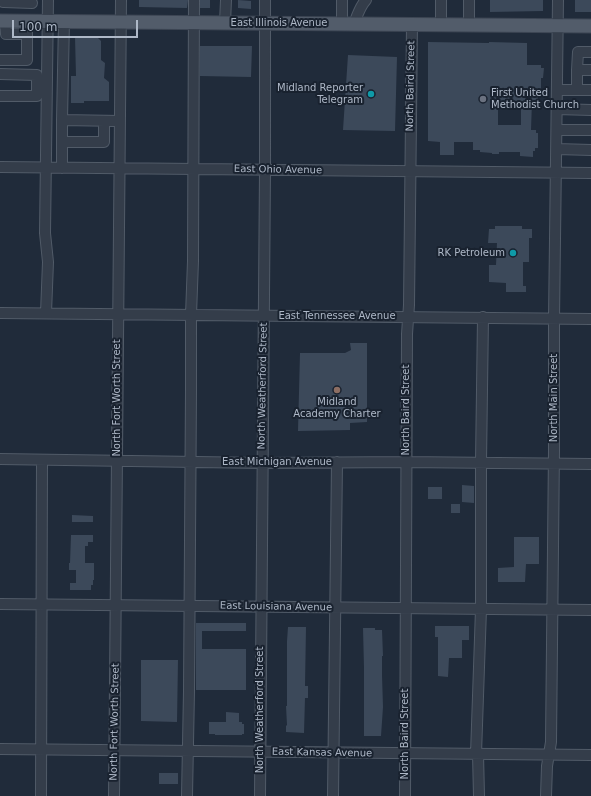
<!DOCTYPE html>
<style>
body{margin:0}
#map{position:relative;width:591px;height:796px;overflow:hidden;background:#202b3a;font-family:"DejaVu Sans",sans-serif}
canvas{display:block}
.scale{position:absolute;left:12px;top:20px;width:126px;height:18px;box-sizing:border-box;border:2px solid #aeb8c7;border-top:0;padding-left:5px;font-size:12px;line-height:14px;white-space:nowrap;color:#aeb8c7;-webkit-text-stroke:3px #19222f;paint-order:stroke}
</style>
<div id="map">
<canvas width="591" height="796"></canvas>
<div class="scale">100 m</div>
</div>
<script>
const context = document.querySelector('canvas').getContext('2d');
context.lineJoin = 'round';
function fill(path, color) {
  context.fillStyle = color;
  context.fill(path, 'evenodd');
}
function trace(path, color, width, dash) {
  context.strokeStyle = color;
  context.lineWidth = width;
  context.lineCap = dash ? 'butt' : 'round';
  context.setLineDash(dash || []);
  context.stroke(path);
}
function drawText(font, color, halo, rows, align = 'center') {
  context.font = font + ' "DejaVu Sans",sans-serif';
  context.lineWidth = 4;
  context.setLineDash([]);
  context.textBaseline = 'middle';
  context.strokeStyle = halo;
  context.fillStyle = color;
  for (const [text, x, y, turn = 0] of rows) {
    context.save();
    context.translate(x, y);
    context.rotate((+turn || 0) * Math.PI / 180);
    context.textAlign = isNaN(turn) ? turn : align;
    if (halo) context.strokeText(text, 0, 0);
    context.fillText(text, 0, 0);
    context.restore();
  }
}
fill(new Path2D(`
 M139,0h49l-1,8 -48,-1z
 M200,0h10v8h-10z
 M238,0l13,1v8l-13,-1z
 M490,0h53v11l-53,1z
 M575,0h16v12h-16z
 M75,37h22l4,4v19l4,3 -1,15 5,4v19h-25v2h-13v-27h5z
 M428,42l61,1v-1l38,1v22h14v3h3l-1,10h-2v19h-3v4h-6l-1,29h5v3h2v15h-3v3h-2v6l-13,-1v-4h-21v2h-7v-1l-12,-1v-2h-7v-8h-19v13h-14v-13l-12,-1zM498,101h23v24h-23z
 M200,46h52l-1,31 -51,-1z
 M348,55l49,2 -2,74 -52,-1z
 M495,226h27v3h10v9h-3v24h-6v24h3v6h-20v-9l-17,-1v-17h7l1,-22h-9l1,-14h6z
 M350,343h17v79l-17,1v7l-52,1 2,-78h45l6,-3z
 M462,485l12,1v17l-12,-1z
 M428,487h14v12h-14z
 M451,504h9v9h-9z
 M72,515l21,1v6h-21z
 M71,535h22v7h-5v4h-3v17h9v17h-1v5h-2v5h-21v-7h6v-13h-7v-7h1z
 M514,537h25v27h-13l-1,18h-27v-14l16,-1z
 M196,623h50v8h-44v18h44v41h-50z
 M435,626h34v14h-7v18h-13l-1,19 -10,-1v-39h-3z
 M288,627h18l-1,59h3v12h-3l-1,35 -18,-1v-6l1,-1 -1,-19h1v-65z
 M363,628h12v2h7l1,26h-1v19l1,32 -2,29h-17v-68z
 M141,660h37l-1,62 -36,-1z
 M226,712l13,1v9h3v2h2v10h-2v1h-27v-1h-6v-12h17z
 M159,773h19v11h-19z`), '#3c495a');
const minor = new Path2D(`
 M2,0l1,2h1l28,1
 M469,0v25
 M5,21l1,13h21
 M225,23l1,-23
 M342,24v-24
 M354,24c3,-8 6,-18 12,-24
 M441,24v-24
 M0,60h27v-39
 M577,70l1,-18h13
 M0,74l37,1v21h-37
 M557,90h34
 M577,90v-20h14
 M557,109l34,1
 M62,120l2,-99
 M557,130h34
 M62,142h42v-21
 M557,149l34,1
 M0,167l591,6
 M62,168v-48l58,1
 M0,313l591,6
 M46,313l2,-51 -3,-29 3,-233
 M0,459l262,4 144,-1 185,2
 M0,604l591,6
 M0,749l591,6
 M476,754l5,-145v-147l2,-145
 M478,754l1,42
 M41,796l1,-336
 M114,796l7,-796
 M187,796l2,-105 2,-301v-75l2,-54 1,-261
 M260,796l5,-626v-170
 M333,796l4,-334
 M405,796l2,-462 2,-29 3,-281
 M546,796l1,-30 4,-24 3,-292v-131l4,-319`);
const major = new Path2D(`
 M0,21l591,5`);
trace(minor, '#515b68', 12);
trace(major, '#3d4654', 15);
trace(minor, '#343d4a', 10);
trace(major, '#525c6a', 13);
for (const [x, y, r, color] of [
 [371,94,4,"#0f9aa8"],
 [483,99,4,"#6b7280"],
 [513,253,4,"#0f9aa8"],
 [337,390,4,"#8d6e63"]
]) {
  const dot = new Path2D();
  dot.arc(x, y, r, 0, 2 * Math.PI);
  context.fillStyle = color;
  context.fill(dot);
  trace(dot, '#19222f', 1.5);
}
drawText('10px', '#aeb8c7', '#19222f', [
 ["East Illinois Avenue",279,23],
 ["North Baird Street",411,86,-89],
 ["East Ohio Avenue",278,170,1],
 ["East Tennessee Avenue",337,316],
 ["North Weatherford Street",263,386,-89],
 ["North Fort Worth Street",117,398,-90],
 ["North Main Street",554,398,-90],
 ["North Baird Street",406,410,-90],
 ["East Michigan Avenue",277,462],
 ["East Louisiana Avenue",276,607,1],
 ["North Weatherford Street",260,710,-90],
 ["North Fort Worth Street",115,722,-89],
 ["North Baird Street",405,734,-90],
 ["East Kansas Avenue",322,753,1]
]);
drawText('10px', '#aeb8c7', '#19222f', [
 ["Midland Reporter",363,88],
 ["Telegram",363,100],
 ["First United",491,93,"left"],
 ["Methodist Church",491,105,"left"],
 ["RK Petroleum",505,253],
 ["Midland",337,402,"center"],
 ["Academy Charter",337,414,"center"]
], 'right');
</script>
